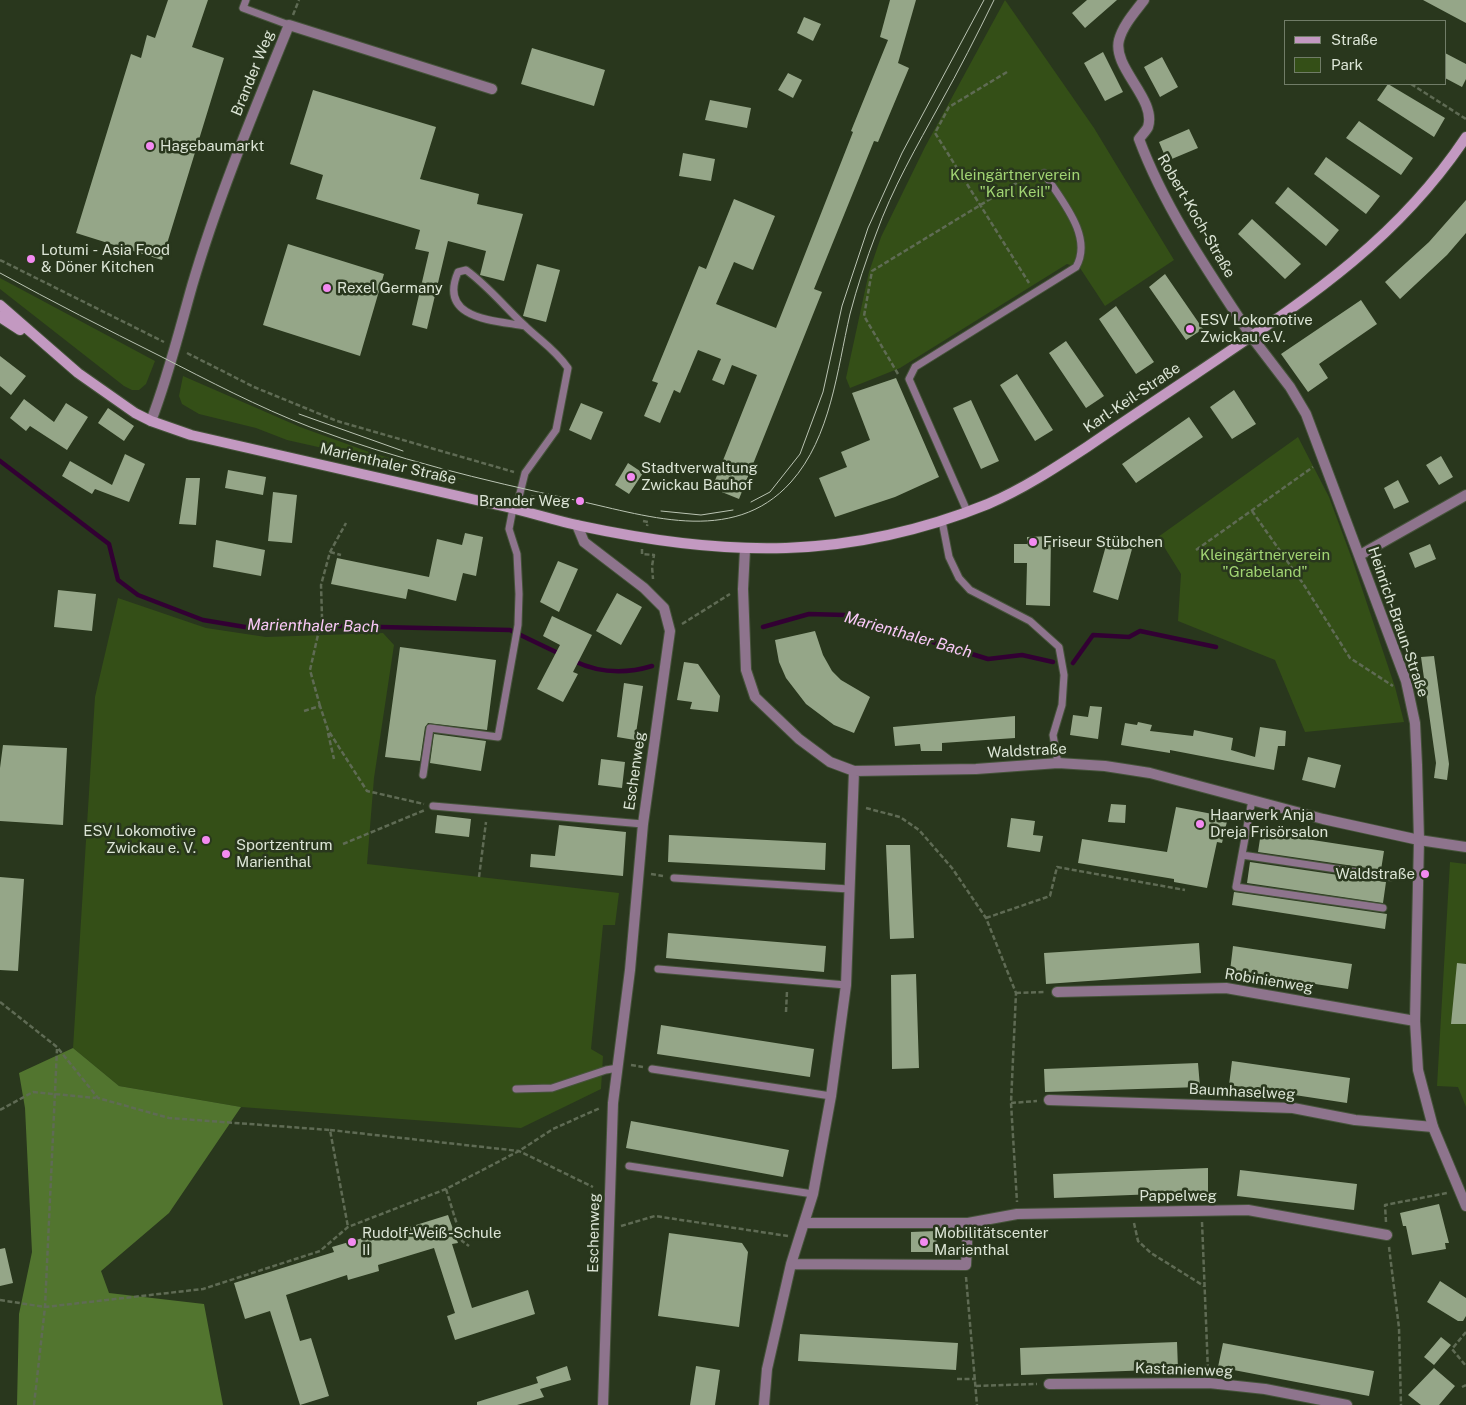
<!DOCTYPE html>
<meta charset="utf-8">
<style>
body{margin:0}
#map{position:relative;width:1466px;height:1405px;overflow:hidden;background:#29371d;font-family:"Public Sans",sans-serif}
canvas{display:block}
.legend{position:absolute;left:1284px;top:20px;width:162px;height:65px;box-sizing:border-box;background:#29371d;border:1px solid #707c67;margin:0;padding:6px 9px;list-style:none;font-size:15px;color:#dbe4d5}
.legend li{display:flex;align-items:center;gap:10px;height:25px}
.legend b{width:25px;border:1px solid #707c67}
</style>
<div id="map">
<canvas width="1466" height="1405"></canvas>
<ul class="legend">
<li><b style="height:6px;background:#c399c1"></b>Straße</li>
<li><b style="height:14px;background:#344f17"></b>Park</li>
</ul>
</div>
<script>
const context = document.querySelector('canvas').getContext('2d');
context.lineJoin = 'round';
function fill(path, color) {
  context.fillStyle = color;
  context.fill(path, 'evenodd');
}
function trace(path, color, width, dash) {
  context.strokeStyle = color;
  context.lineWidth = width;
  context.lineCap = dash ? 'butt' : 'round';
  context.setLineDash(dash || []);
  context.stroke(path);
}
function drawText(font, color, halo, rows, align = 'center') {
  context.font = font + ' "Public Sans",sans-serif';
  context.lineWidth = 5;
  context.setLineDash([]);
  context.textBaseline = 'middle';
  context.strokeStyle = halo;
  context.fillStyle = color;
  for (const [text, x, y, turn = 0] of rows) {
    context.save();
    context.translate(x, y);
    context.rotate((+turn || 0) * Math.PI / 180);
    context.textAlign = isNaN(turn) ? turn : align;
    if (halo) context.strokeText(text, 0, 0);
    context.fillText(text, 0, 0);
    context.restore();
  }
}
fill(new Path2D(`
 M1005,0l89,128 80,132 -69,46 -25,-38 -13,-4 -167,104 -50,20 -4,-10 23,-106 12,-35 44,-90z
 M0,278l155,83 -9,23 -7,6h-7l-8,-4 -124,-97z
 M183,376l117,51 69,25 100,29 -182,-41 -31,-12 -57,-14 -17,-10 -3,-8z
 M1298,437l31,60 23,62 43,128 9,35 -99,10 -30,-72 -97,-39 3,-47 -23,-37z
 M118,598l88,30 60,9 117,-4 11,12 -20,133 -7,86 252,29 -4,32h-12l-12,124 12,7 -2,33 -80,39 -280,-21 -122,-21 -46,-38 22,-351z
 M1450,862l16,2v243l-8,-20 -21,-1z`), '#344f17');
fill(new Path2D(`
 M73,1048l46,38 122,21 -72,106 -68,58 8,22 95,11 19,101h-206l2,-91 13,-62 -7,-144 -6,-35z`), '#52752f');
trace(new Path2D(`
 M0,461l109,83 9,36 20,15 65,25 54,9 37,-4 216,5 50,24
 M763,627l46,-13 36,1 143,44 34,-4 31,7
 M574,661c25,12 52,13 78,5
 M1073,663l20,-28 36,2 11,-6 76,16`), '#320033', 4.5);
fill(new Path2D(`
 M168,0h40l-16,47 32,11 -62,202 -86,-27 55,-179 10,4 6,-23 8,3z
 M890,0h26l-18,63 11,5 -31,74 -4,-1 -60,148 8,3 -83,207 -27,-11 45,-113 -25,-10 -8,20 -12,-5 9,-21 -23,-9 -18,43 -6,-3 -14,33 -16,-7 14,-33 -6,-2 47,-115 7,3 28,-70 41,17 -22,54 -19,-8 -18,42 60,24 77,-196 -2,-1 37,-91 -8,-3z
 M1087,0h30l-32,28 -13,-15z
 M1423,0h43v23l-15,-8z
 M804,17l17,7 -8,17 -16,-8z
 M532,48l73,22 -11,36 -73,-22z
 M1103,52l20,40 -18,9 -21,-38z
 M1445,53l21,11v15l-4,8 -17,-9z
 M1162,57l16,30 -18,10 -16,-30z
 M788,73l14,7 -9,18 -15,-8z
 M1388,84l57,34 -11,19 -57,-37z
 M313,90l123,37 -16,52 59,15 -2,10 46,10 -19,67 -24,-6 6,-24 -38,-10 -21,88 -15,-4 17,-73 -14,-3 5,-19 -104,-31 7,-24 -33,-11z
 M710,100l41,8 -4,20 -42,-8z
 M1359,121l54,37 -12,17 -55,-37z
 M1189,129l9,19 -31,13 -8,-19z
 M683,153l32,6 -4,22 -32,-5z
 M1326,157l54,39 -14,18 -52,-40z
 M1288,187l51,43 -13,16 -51,-43z
 M1466,200v33l-19,22 -47,44 -15,-17 44,-40z
 M1252,219l49,45 -16,15 -47,-45z
 M288,244l96,30 -24,82 -97,-31z
 M537,264l23,6 -14,52 -23,-6z
 M1165,274l38,55 -17,11 -37,-53z
 M1361,300l16,24 -58,40 9,14 -20,14 -27,-38z
 M1116,306l38,56 -18,12 -37,-55z
 M1066,341l38,55 -18,12 -37,-55z
 M0,356l26,20 -15,19 -11,-9z
 M1017,374l36,56 -18,11 -35,-56z
 M896,378l43,99 -44,20 -60,20 -16,-39 28,-11 -6,-15 29,-12 -18,-47z
 M1234,390l22,34 -24,15 -22,-32z
 M24,399l30,23 12,-19 22,14 -21,33 -37,-24 -4,5 -16,-13z
 M971,400l28,61 -18,8 -28,-61z
 M581,403l22,9 -12,28 -22,-10z
 M108,408l26,18 -10,15 -26,-18z
 M1189,417l14,20 -67,46 -14,-19z
 M125,454l20,10 -16,38 -34,-13 -3,5 -30,-18 8,-15 42,24z
 M1441,456l12,21 -14,8 -13,-20z
 M628,463l15,10 -14,21 -14,-9z
 M228,470l38,7 -3,18 -38,-7z
 M186,478h14l-4,47 -17,-1z
 M1398,480l11,22 -15,7 -10,-21z
 M273,492l24,3 -5,48 -24,-2z
 M465,533l18,4 -7,39 -13,-3 -7,28 -48,-12 -2,10 -75,-15 6,-26 92,19 8,-38 25,6z
 M1051,536l-1,70 -24,-1 1,-42h-13v-19h13v-7z
 M216,540l49,10 -4,26 -48,-9z
 M1107,542l25,7 -14,51 -25,-8z
 M1430,544l6,15 -21,9 -6,-15z
 M558,561l20,8 -19,43 -19,-10z
 M58,590l38,4 -4,37 -38,-4z
 M617,593l25,14 -21,38 -25,-14z
 M552,616l40,19 -19,37 5,2 -15,28 -26,-13 23,-44 -17,-9z
 M815,631l8,24 9,16 9,9 29,17 -16,36 -20,-8 -28,-21 -20,-26 -7,-16 -4,-22z
 M400,647l96,13 -9,70 -59,-7 -3,4 -5,34 -35,-4z
 M1434,656l15,108 -2,16 -13,-2 2,-15 -15,-106z
 M684,662l14,2 22,32 -2,16 -28,-3 2,-7 -15,-2z
 M624,683l19,3 -8,54 -18,-3z
 M1090,706l12,1 -4,32 -28,-4 3,-20 15,2z
 M1015,716v22l-73,5v8h-21l-1,-7 -25,2 -2,-19z
 M1138,722l14,3 -2,6 43,5 1,-6 39,8 -2,12 24,7 5,-30 26,4 -1,15h-7l-4,24 -104,-20v3l-49,-8 4,-22 12,2z
 M434,734l52,7 -5,30 -51,-8z
 M3,745l64,3 -4,77 -63,-4v-53z
 M1308,757l33,8 -6,23 -33,-8z
 M601,759l24,3 -3,26 -24,-3z
 M1111,804l15,1 -1,18 -17,-1z
 M1176,807l52,10 -6,26 -5,-1 -10,46 -33,-6v-3l-96,-16 4,-24 85,13z
 M437,815l34,4 -2,18 -34,-4z
 M1011,818l24,3 -2,14 10,1 -3,16 -33,-5z
 M559,825l67,7 -3,44 -93,-9 1,-13 24,2z
 M1261,832l123,19 -3,19 -123,-18z
 M669,835l157,8 -1,27 -157,-8z
 M886,845h24l4,93 -24,1z
 M1250,862l136,20 -3,21 -136,-20z
 M0,877l24,2 -6,92 -18,-1z
 M1234,892l153,22 -2,15 -153,-24z
 M668,933l158,13 -2,26 -158,-14z
 M1199,943l2,30 -155,11 -2,-31z
 M1233,946l119,18 -4,25 -118,-18z
 M1457,963l9,1v60h-15z
 M916,974l3,94 -27,1 -1,-94z
 M661,1025l153,24 -4,28 -153,-23z
 M1232,1061l118,17 -3,25 -118,-18z
 M1198,1063l2,24 -155,5 -1,-23z
 M631,1121l158,29 -6,27 -157,-29z
 M1208,1168v24l-154,6 -1,-24z
 M1240,1170l117,14 -3,26 -117,-14z
 M1439,1204l10,39h-4l1,6 -34,6 -6,-29h-3l-3,-13z
 M448,1215l10,28 -6,1 20,64 56,-18 7,24 -80,26 -8,-24 8,-3 -21,-65 -56,17 1,6 -31,9 -1,-5 -61,20 14,46 11,-3 18,58 -29,9 -30,-94 -25,8 -11,-36 100,-31 -2,-5 34,-10 2,3z
 M936,1231l1,21h-26v-20z
 M669,1233l73,10 6,9 -9,75 -81,-11z
 M5,1248l8,35 -13,3v-37z
 M1440,1281l26,17v18l-3,5h-5l-31,-19z
 M800,1334l158,9 -2,27 -158,-9z
 M1441,1337l10,8 -17,20 -10,-8z
 M1177,1342l1,27 -157,6 -1,-27z
 M1223,1343l151,28 -5,25 -151,-29z
 M567,1366l4,14 -31,9 4,8 -27,8h-40v-3l61,-19 -2,-6z
 M696,1366l24,4 -5,35h-25z
 M1434,1368l21,18 -16,19h-18l-13,-10z`), '#95a688');
const service = new Path2D(`
 M246,0l-3,8 46,17
 M516,509l9,-36 31,-43 12,-62c-15,-21 -28,-27 -45,-44 -19,-18 -36,-39 -57,-54l-8,2c-20,47 34,48 67,54
 M967,511l-58,-132 6,-12 161,-100c18,-31 -16,-68 -32,-94
 M942,521l7,36 10,21 11,12 60,31 29,26 5,28 -2,30 -9,30 5,28
 M423,775l7,-47 68,9 20,-112 1,-31 -2,-40 -8,-25 4,-21
 M1252,800l-16,87 147,21
 M433,806l210,18
 M1242,855l149,22
 M674,878l175,11
 M658,969l188,16
 M652,1069l179,27
 M516,1089l36,-1 54,-18 12,-2
 M629,1166l184,28`);
const minor = new Path2D(`
 M1144,0c-9,12 -21,25 -25,40 -7,28 38,59 29,87 -2,4 -7,9 -9,12 26,70 71,135 112,197
 M151,421c17,-44 28,-89 41,-135 26,-89 62,-175 97,-261l203,64
 M577,525l7,17 60,46 20,20 6,23 -27,193 -13,146 -17,133 -10,302
 M745,549l-2,40 3,81 9,27 44,42 31,23 24,9 122,-2 82,-6 47,3 45,7 173,46 96,21 47,7
 M1360,555l106,-60
 M1057,992l169,-4 189,33
 M1049,1100l244,8 62,12 78,7
 M804,1223h164l49,-9 231,-4 139,25
 M791,1264l175,1 2,-42
 M1049,1384l160,-1 56,6 82,16
 M764,1405l3,-36 24,-105 22,-70 18,-98 15,-111 8,-214`);
const tertiary = new Path2D(`
 M1251,336l39,51 16,27 100,267 9,42 2,42 2,75 -4,181 3,49 15,57 33,79`);
const secondary = new Path2D(`
 M0,305l78,68 57,40 16,8 40,14c102,23 204,47 307,70 28,6 55,15 83,21 145,31 266,35 407,-22 35,-15 67,-36 99,-57 35,-24 71,-48 107,-72 105,-71 200,-130 272,-238
 M0,317l20,13`);
trace(service, '#45533a', 9);
trace(minor, '#45533a', 12);
trace(tertiary, '#45533a', 12);
trace(secondary, '#45533a', 12);
trace(new Path2D(`
 M293,15l6,-15
 M1007,72l-58,35 -14,26 94,150
 M1411,84l55,35
 M0,260l164,82
 M187,353l67,34 83,34 177,51
 M898,374l-34,-58 8,-45 161,-98
 M531,496l16,3
 M1252,511l52,74 46,73 43,28
 M643,521l5,1 -1,4
 M642,549v5l12,1 -2,11 1,13
 M1196,550l117,-83
 M330,552l11,3
 M682,624l48,-30
 M320,706l-10,-36 12,-53 -1,-32 9,-33 16,-29
 M304,711l16,-5 8,24 39,61 57,13
 M328,733l6,26
 M866,808l34,9 19,13 33,38 34,50 30,75 -5,110 6,99
 M343,844l82,-34
 M651,874l12,2
 M479,877l7,-55
 M986,918l64,-22 7,-29 128,23
 M1016,993l30,-1
 M0,1002l57,45 41,51 71,20 161,12 18,97
 M786,1012l1,-21
 M631,1065l12,2
 M1011,1103l26,-2
 M0,1110l33,-18 63,6
 M330,1130l189,21 74,36
 M446,1189l16,52 7,5
 M1202,1222l6,149
 M1386,1222l-1,-17 62,-12
 M1134,1223l4,18 13,12 53,33
 M621,1226l34,-10 133,20
 M1389,1247l10,81 2,77
 M966,1277l11,128
 M0,1300l45,7 158,-18 117,-38 28,-24 98,-38 73,-38 34,-22 47,-21
 M1466,1332l-14,17 14,17
 M957,1379h19
 M976,1386l61,-2
 M1462,1387l4,-2
 M34,1405l11,-98 12,-258`), '#5f6b54', 2.5, [5, 2.5]);
trace(service, '#8e748d', 7);
trace(minor, '#8e748d', 10);
trace(tertiary, '#8e748d', 10);
trace(secondary, '#c399c1', 10);
trace(new Path2D(`
 M0,273c53,29 106,56 160,83 49,25 98,51 150,71 85,32 172,53 260,72 73,15 162,49 221,-17 40,-45 46,-112 59,-168 7,-27 16,-54 26,-80 16,-45 41,-88 64,-130 19,-34 37,-69 54,-104
 M299,414l104,37
 M751,502l19,-10 30,-38 23,-62 19,-86 26,-78 34,-75 82,-153
 M661,511l40,4 32,-5`), '#bac4b3', 1);
for (const [x, y, r, color] of [
 [150,146,5,"#f38af1"],
 [31,259,5,"#f38af1"],
 [327,288,5,"#f38af1"],
 [1190,329,5,"#f38af1"],
 [631,477,5,"#f38af1"],
 [580,501,5,"#f38af1"],
 [1033,542,5,"#f38af1"],
 [1200,824,5,"#f38af1"],
 [206,840,5,"#f38af1"],
 [226,854,5,"#f38af1"],
 [1425,874,5,"#f38af1"],
 [352,1242,5,"#f38af1"],
 [924,1242,5,"#f38af1"]
]) {
  const dot = new Path2D();
  dot.arc(x, y, r, 0, 2 * Math.PI);
  context.fillStyle = color;
  context.fill(dot);
  trace(dot, '#29371d', 2);
}
drawText('15px', '#dbe4d5', '#29371d', [
 ["Brander Weg",253,73,-68],
 ["Robert-Koch-Straße",1196,216,60],
 ["Karl-Keil-Straße",1132,398,-34],
 ["Marienthaler Straße",388,464,13],
 ["Heinrich-Braun-Straße",1398,622,71],
 ["Waldstraße",1027,751,-3],
 ["Eschenweg",635,771,-82],
 ["Robinienweg",1269,981,9],
 ["Baumhaselweg",1242,1092,3],
 ["Pappelweg",1178,1196],
 ["Eschenweg",594,1233,-89],
 ["Kastanienweg",1184,1370,2]
]);
drawText('15px', '#dbe4d5', '#29371d', [
 ["Hagebaumarkt",160,146],
 ["Lotumi - Asia Food",41,250],
 ["& Döner Kitchen",41,267],
 ["Rexel Germany",337,288],
 ["ESV Lokomotive",1200,320],
 ["Zwickau e.V.",1200,337],
 ["Stadtverwaltung",641,468],
 ["Zwickau Bauhof",641,485],
 ["Brander Weg",570,501,"right"],
 ["Friseur Stübchen",1043,542],
 ["Haarwerk Anja",1210,815],
 ["Dreja Frisörsalon",1210,832],
 ["ESV Lokomotive",196,831,"right"],
 ["Zwickau e. V.",196,848,"right"],
 ["Sportzentrum",236,845],
 ["Marienthal",236,862],
 ["Waldstraße",1415,874,"right"],
 ["Rudolf-Weiß-Schule",362,1233],
 ["II",362,1250],
 ["Mobilitätscenter",934,1233],
 ["Marienthal",934,1250]
], 'left');
drawText('15px', '#a1d473', '#29371d', [
 ["Kleingärtnerverein",1015,175],
 ["\"Karl Keil\"",1015,192],
 ["Kleingärtnerverein",1265,555],
 ["\"Grabeland\"",1265,572]
]);
drawText('italic 16px', '#fac9f8', '#29371d', [
 ["Marienthaler Bach",313,626,1],
 ["Marienthaler Bach",908,635,16]
]);
</script>
